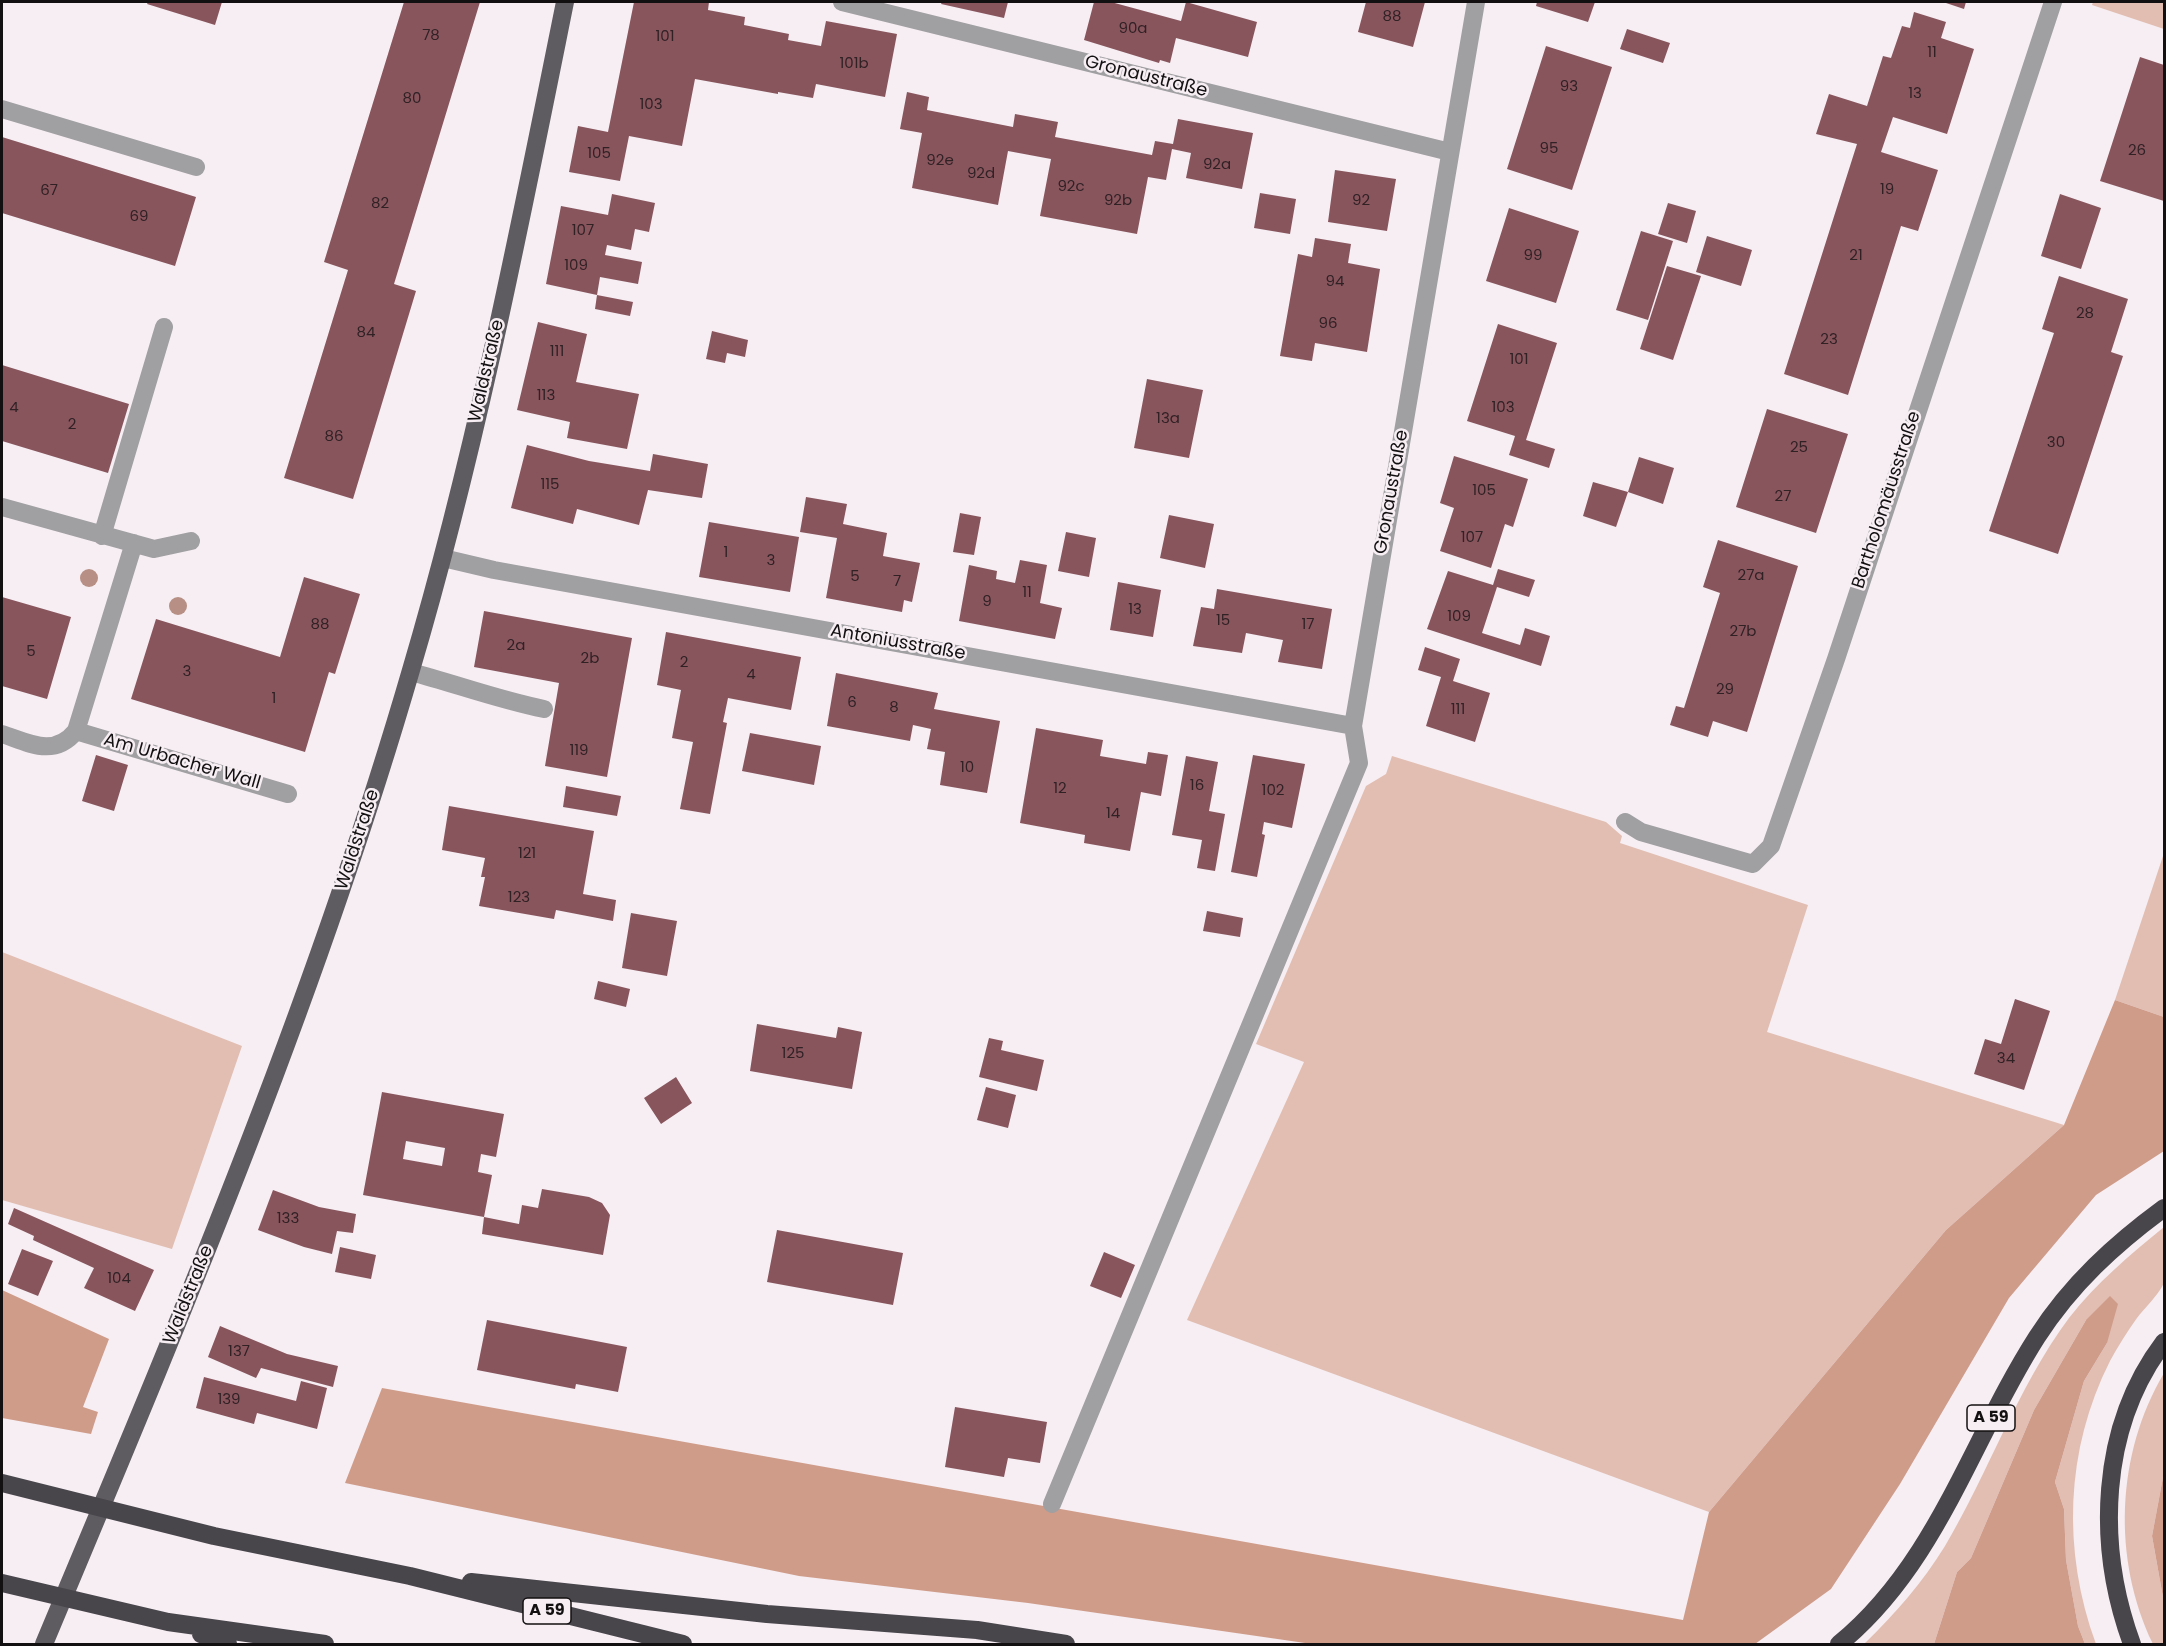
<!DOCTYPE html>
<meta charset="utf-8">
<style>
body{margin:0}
#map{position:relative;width:2166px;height:1646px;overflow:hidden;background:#f6eef3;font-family:Poppins,sans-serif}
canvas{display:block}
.frame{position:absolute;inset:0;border:3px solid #131012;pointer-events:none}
</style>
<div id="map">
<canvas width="2166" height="1646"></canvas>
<div class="frame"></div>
</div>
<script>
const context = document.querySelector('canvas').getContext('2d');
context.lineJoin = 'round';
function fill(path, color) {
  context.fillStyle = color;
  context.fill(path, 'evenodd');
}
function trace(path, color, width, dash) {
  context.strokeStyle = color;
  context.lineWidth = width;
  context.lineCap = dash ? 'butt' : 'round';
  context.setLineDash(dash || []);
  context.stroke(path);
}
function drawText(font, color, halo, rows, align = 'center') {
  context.font = font + ' Poppins,sans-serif';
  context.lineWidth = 5;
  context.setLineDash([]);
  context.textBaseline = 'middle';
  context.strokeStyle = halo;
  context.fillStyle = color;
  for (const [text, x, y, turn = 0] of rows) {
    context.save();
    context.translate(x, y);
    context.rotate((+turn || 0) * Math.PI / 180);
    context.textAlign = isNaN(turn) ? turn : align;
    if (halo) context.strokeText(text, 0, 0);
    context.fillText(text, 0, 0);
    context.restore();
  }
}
fill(new Path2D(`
 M2093,2h71v27l-72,-24z
 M1392,756l214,66 16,14 -2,7 188,62 -41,127 297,93 -118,105 -237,282 -522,-192 117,-258 -48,-18 110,-258 20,-12z
 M2164,853v164l-49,-17z
 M2,952l240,94 -70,203 -170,-49z
 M2164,1227c0,17 2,39 0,55 -2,9 -21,28 -27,36 -10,14 -19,28 -27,43 -45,89 -48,190 -14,283h-11l-7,-18 -12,-66 -2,-51 -9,-27 29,-101 23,-38 -21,-23 -52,90 -63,148 -14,14 -23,72h-70c30,-29 59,-62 81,-98 44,-74 72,-158 124,-228 27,-35 61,-63 95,-91z
 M2164,1373v99l-12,64 12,67v41h-11c-41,-85 -37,-190 11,-271z`), '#e2beb2');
fill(new Path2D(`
 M2115,1000l49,17v134l-68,44 -87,103 -109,186 -69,105 -76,55h-443l-284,-41 -229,-27 -454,-93 37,-95 1301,232 26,-108 237,-282 118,-105z
 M2,1290l107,49 -26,68 15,5 -7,22 -89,-16z
 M2110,1296l8,8 -11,39 -23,38 -29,101 9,27 2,51 12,66 7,18h-151l23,-72 14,-14 63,-148 52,-90z
 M2164,1472v131l-12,-67z`), '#d09c8a');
fill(new Path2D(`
 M148,2h74l-7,23 -68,-21z
 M404,2h76l-86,282 22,7 -63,208 -69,-21 64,-208 -24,-8z
 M634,2h75l-1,8 37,7 -1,8 45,9 -1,6 33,6 5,-25 71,13 -12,63 -69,-13 -3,14 -35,-6v2l-83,-15 -13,67 -53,-10 -9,45 -51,-9 9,-46 30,6z
 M942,2h66l-4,16 -63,-14z
 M1094,2h17l70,19 5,-19 71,20 -9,35 -72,-19 -6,25 -10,-3 -1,3 -75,-23z
 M1366,2h59l-12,45 -55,-15z
 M1537,2h58l-7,20 -52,-16z
 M1943,2h23l-2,7z
 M1914,12l32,10 -5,16 33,11 -27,85 -54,-17 -12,35 57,18 -20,61 -17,-5 -53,169 -64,-21 73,-230 -41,-10 13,-40 38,12 16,-50 8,2 11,-32 8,2z
 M1627,29l43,14 -7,20 -43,-14z
 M1546,46l66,21 -40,123 -65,-21z
 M2140,57l24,8v136l-64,-20z
 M907,92l22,5 -2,13 86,17 2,-13 43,8 -3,15 97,18 3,-14 18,3 5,-25 75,14 -11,56 -56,-11 5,-25 -19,-4 -6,31 -18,-3 -11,57 -97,-18 11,-57 -43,-8 -10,54 -86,-17 10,-55 -22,-4z
 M2,137l194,60 -21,69 -173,-53z
 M1335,170l61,9 -9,52 -59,-9z
 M1260,193l36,6 -6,35 -36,-6z
 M612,194l43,9 -6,29 -14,-3 -4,21 -24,-5 -2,10 37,7 -4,22 -38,-7 -3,18 -51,-11 15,-78 47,9z
 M2060,194l41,14 -20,61 -40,-13z
 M1668,203l28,8 -9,32 -29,-9z
 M1509,208l70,23 -23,72 -70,-22z
 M1641,231l32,10 -25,79 -32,-10z
 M1707,236l45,14 -11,36 -45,-14z
 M1315,238l36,6 -3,19 32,6 -13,83 -52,-9 -3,18 -32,-5 18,-102 14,3z
 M1667,266l34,10 -28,84 -33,-11z
 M2059,276l69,23 -17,53 12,4 -65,198 -69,-23 65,-198 -12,-4z
 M597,295l36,7 -3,14 -35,-7z
 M538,322l49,12 -11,48 63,12 -12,55 -60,-11 3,-16 -53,-12z
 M1498,324l59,19 -31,97 29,9 -6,19 -40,-13 6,-19 -48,-15z
 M712,331l36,9 -3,17 -18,-4 -2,10 -19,-4z
 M2,365l127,39 -21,69 -106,-32z
 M1147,379l56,11 -14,68 -55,-10z
 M1767,409l81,25 -32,99 -80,-26z
 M527,445l62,16 61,10 3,-17 55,10 -6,34 -54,-8 -9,35 -62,-16 -4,15 -62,-16z
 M1454,456l74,23 -15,48 -8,-3 -14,44 -51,-17 14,-43 -14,-5z
 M1639,457l35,11 -11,36 -35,-12z
 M1593,482l35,10 -12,35 -33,-11z
 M806,497l41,7 -4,20 44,9 -4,23 37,7 -8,39 -8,-2 -2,12 -76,-14 11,-60 -37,-6z
 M960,513l21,4 -7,38 -21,-3z
 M1169,515l45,9 -9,44 -45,-10z
 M709,522l90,15 -9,55 -91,-15z
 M1066,532l30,6 -7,39 -31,-6z
 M1718,540l80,26 -51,166 -34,-11 -5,16 -38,-12 6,-19 8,2 36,-115 -17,-6z
 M1020,560l27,5 -7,38 22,5 -7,31 -96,-18 10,-56 28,6 -1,8 19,4z
 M1498,569l37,11 -6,17 -32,-10 -15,46 38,12 5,-17 25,8 -9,30 -114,-37 21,-58 45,14z
 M304,577l56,17 -25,80 -6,-2 -24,80 -174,-53 25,-80 124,38z
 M1118,582l43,8 -8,47 -43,-7z
 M1217,589l115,20 -10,60 -44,-7 5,-22 -37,-7 -4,20 -49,-7 8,-39 13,2z
 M2,597l69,20 -24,82 -45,-13z
 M484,611l148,27 -25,139 -62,-11 14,-83 -85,-16z
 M666,632l135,25 -10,53 -63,-12 -5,24 4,1 -17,91 -30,-5 13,-67 -21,-4 9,-48 -24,-5z
 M1425,647l35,12 -7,22 37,12 -15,49 -49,-16 15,-49 -23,-7z
 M836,673l102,20 -4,16 66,12 -13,72 -47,-8 5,-33 -18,-3 4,-20 -18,-4 -3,16 -83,-15z
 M1036,728l67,12 -3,16 46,8 2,-12 20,3 -7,41 -20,-4 -11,59 -46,-8 1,-8 -65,-12z
 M750,733l71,13 -7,39 -72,-14z
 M96,755l32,10 -14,46 -32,-10z
 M1253,755l52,9 -13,64 -28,-6 -2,12 3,1 -8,42 -26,-5z
 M1186,756l32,6 -9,49 16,3 -10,57 -18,-3 5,-28 -30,-5z
 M566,786l55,10 -4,20 -54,-9z
 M449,806l145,25 -11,63 33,6 -3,21 -57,-11 -2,9 -75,-13 6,-29h-4l4,-19 -43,-8z
 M1207,911l36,7 -3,19 -37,-6z
 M631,913l46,8 -10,55 -45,-8z
 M598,981l32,8 -4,18 -32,-8z
 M2015,999l35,12 -26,79 -50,-16 11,-35 16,5z
 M757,1024l79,14 2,-11 24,5 -10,57 -102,-18z
 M989,1038l14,3 -2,9 43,10 -7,31 -58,-14z
 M676,1077l16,26 -31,21 -17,-26z
 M986,1087l30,8 -8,33 -31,-8z
 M382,1092l122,22 -8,43 -15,-3 -3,18 14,3 -8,42 -121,-22zM406,1141l39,7 -3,18 -39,-7z
 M542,1189l47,8 13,6 8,12 -7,40 -121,-21 2,-17 35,7 3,-19 16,3z
 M273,1190l46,17 37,7 -3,19 -16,-2 -5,23 -28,-7 -46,-17z
 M14,1208l140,62 -19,41 -51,-23 10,-20 -61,-28 1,-4 -26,-12z
 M777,1230l126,23 -10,52 -126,-23z
 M340,1247l36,8 -5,24 -36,-7z
 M22,1249l31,12 -15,35 -30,-12z
 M1104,1252l31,13 -14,33 -31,-12z
 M487,1320l140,27 -9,45 -42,-8 -1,5 -98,-19z
 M220,1326l67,28 51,12 -5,21 -72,-19 -5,10 -48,-21z
 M204,1377l92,24 5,-20 26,7 -10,41 -60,-16 -3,11 -58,-16z
 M955,1407l92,15 -7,41 -32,-5 -4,19 -59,-10z`), '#88555d');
trace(new Path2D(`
 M842,2l608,150
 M2,109l194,58
 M2,507l152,42 37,-8
 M102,536l62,-209
 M134,543l-58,188 212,63
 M443,558l51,12 859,156
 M411,672c45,12 88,28 133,37
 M2,734c27,9 52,24 74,-3
 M1625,822l16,10 112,32 18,-18 65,-187 217,-657
 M1052,1504l307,-741 -6,-37 123,-724`), '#a09fa2', 18);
trace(new Path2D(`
 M44,1644c134,-320 270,-640 367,-974 65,-220 109,-445 154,-668`), '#5f5c61', 18);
trace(new Path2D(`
 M2,1483l212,53 196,40 273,68
 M471,1582l296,32 210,16 89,14
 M2,1583l166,39 157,22
 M201,1634l27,10
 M1839,1644c98,-80 132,-204 198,-307 34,-53 78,-93 127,-129
 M2132,1644c-36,-98 -33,-216 32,-302`), '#48454b', 18);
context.fillStyle = '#b78f84';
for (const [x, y] of [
 [89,578],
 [178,606]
]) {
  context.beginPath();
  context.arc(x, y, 9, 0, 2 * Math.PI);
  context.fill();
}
drawText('15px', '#302125', null, [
 ["88",1392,17],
 ["90a",1133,29],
 ["78",431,36],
 ["101",665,37],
 ["11",1932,53],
 ["101b",854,64],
 ["93",1569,87],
 ["13",1915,94],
 ["80",412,99],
 ["103",651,105],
 ["95",1549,149],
 ["26",2137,151],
 ["105",599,154],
 ["92e",940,161],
 ["92a",1217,165],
 ["92d",981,174],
 ["92c",1071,187],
 ["19",1887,190],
 ["67",49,191],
 ["92b",1118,201],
 ["92",1361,201],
 ["82",380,204],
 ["69",139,217],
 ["107",583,231],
 ["99",1533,256],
 ["21",1856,256],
 ["109",576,266],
 ["94",1335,282],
 ["28",2085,314],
 ["96",1328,324],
 ["84",366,333],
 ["23",1829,340],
 ["111",557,352],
 ["101",1519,360],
 ["113",546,396],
 ["4",14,408],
 ["103",1503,408],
 ["13a",1168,419],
 ["2",72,425],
 ["86",334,437],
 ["30",2056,443],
 ["25",1799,448],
 ["115",550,485],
 ["105",1484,491],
 ["27",1783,497],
 ["107",1472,538],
 ["1",726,553],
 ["3",771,561],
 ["27a",1751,576],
 ["5",855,577],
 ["7",897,582],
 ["11",1027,593],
 ["9",987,602],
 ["13",1135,610],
 ["109",1459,617],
 ["15",1223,621],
 ["88",320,625],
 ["17",1308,625],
 ["27b",1743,632],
 ["2a",516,646],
 ["5",31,652],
 ["2b",590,659],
 ["2",684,663],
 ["3",187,672],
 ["4",751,675],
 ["29",1725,690],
 ["1",274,699],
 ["6",852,703],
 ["8",894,708],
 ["111",1458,710],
 ["119",579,751],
 ["10",967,768],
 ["16",1197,786],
 ["12",1060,789],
 ["102",1273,791],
 ["14",1113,814],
 ["121",527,854],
 ["123",519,898],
 ["125",793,1054],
 ["34",2006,1059],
 ["133",288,1219],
 ["104",119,1279],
 ["137",239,1352],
 ["139",229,1400]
]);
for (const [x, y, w] of [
 [1991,1418,48],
 [547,1611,48]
]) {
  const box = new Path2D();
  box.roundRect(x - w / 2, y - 13, w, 26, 4.5);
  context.fillStyle = '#f6eef3';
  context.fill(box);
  trace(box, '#131012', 1.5);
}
drawText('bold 16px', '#131012', null, [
 ["A 59",1991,1418],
 ["A 59",547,1611]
]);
drawText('18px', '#131012', '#f6eef3', [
 ["Gronaustraße",1146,77,14],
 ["Waldstraße",487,371,-77],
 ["Gronaustraße",1392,492,-80],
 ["Bartholomäusstraße",1887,500,-72],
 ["Antoniusstraße",898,643,10],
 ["Am Urbacher Wall",182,762,16],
 ["Waldstraße",358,840,-72],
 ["Waldstraße",189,1295,-68]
]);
</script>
